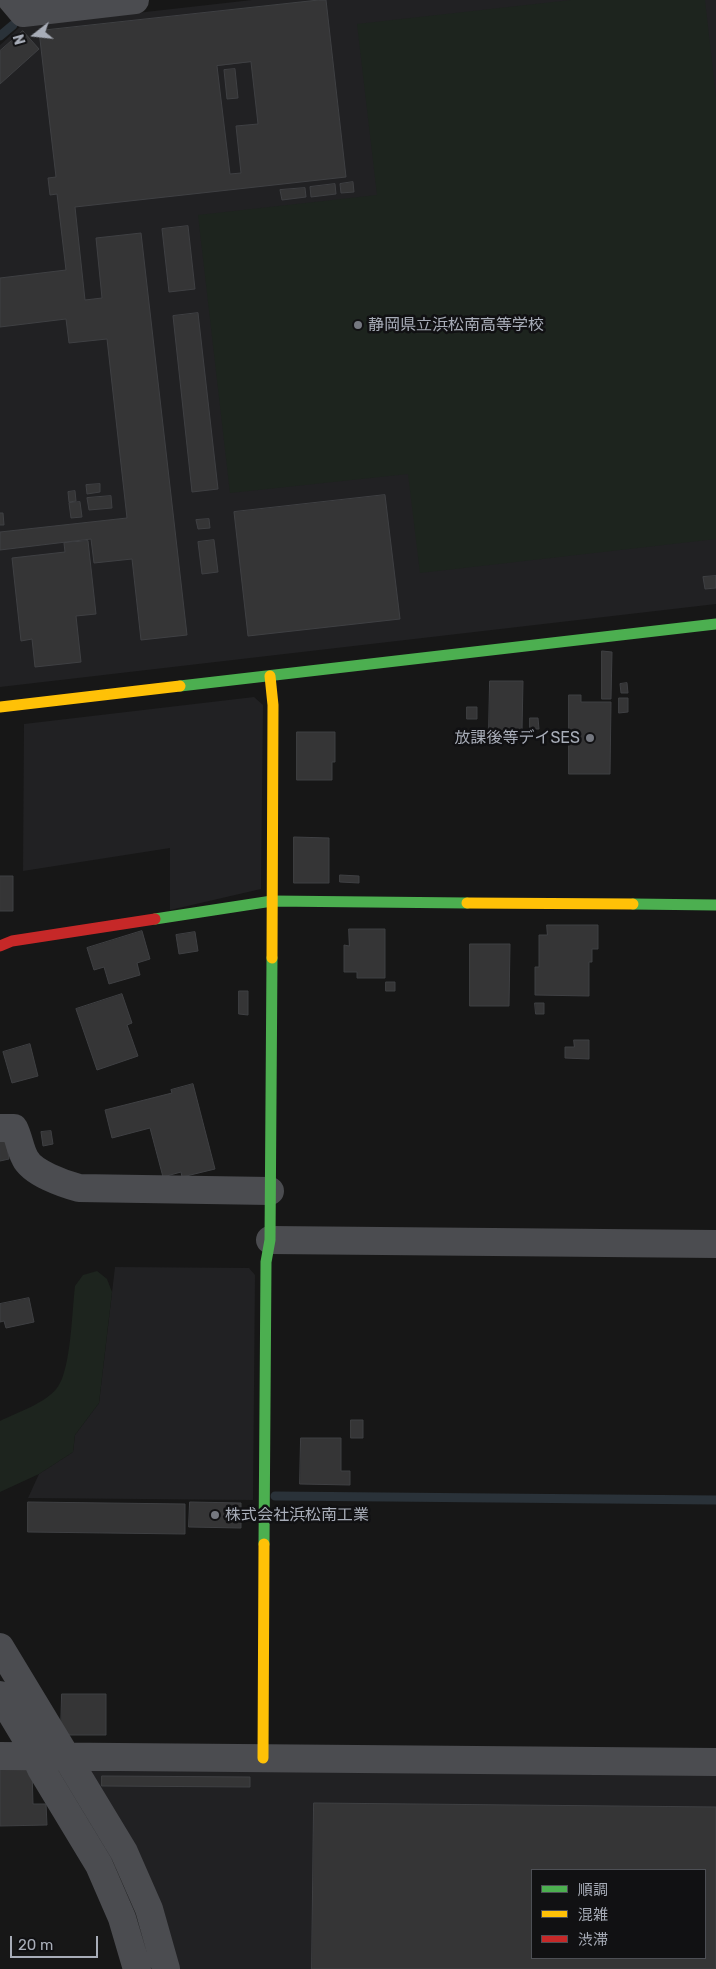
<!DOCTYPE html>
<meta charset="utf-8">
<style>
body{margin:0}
#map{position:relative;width:716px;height:1969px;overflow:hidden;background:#171717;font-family:Rubik,"Noto Sans JP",sans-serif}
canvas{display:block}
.legend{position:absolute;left:531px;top:1869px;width:175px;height:90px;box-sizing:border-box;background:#111113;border:1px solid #4d4f55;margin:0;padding:6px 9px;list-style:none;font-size:15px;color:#a8adb8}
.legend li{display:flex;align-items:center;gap:10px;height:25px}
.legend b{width:25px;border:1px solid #4d4f55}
.north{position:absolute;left:10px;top:10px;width:50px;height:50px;-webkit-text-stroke:4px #111113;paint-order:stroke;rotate:254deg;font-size:14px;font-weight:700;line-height:20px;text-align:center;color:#a8adb8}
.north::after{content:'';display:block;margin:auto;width:18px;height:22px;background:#a8adb8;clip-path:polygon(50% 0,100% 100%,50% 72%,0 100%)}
.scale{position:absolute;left:10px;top:1936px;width:88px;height:22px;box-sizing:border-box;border:2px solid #a8adb8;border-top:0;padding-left:6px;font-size:15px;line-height:18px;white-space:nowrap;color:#a8adb8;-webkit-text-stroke:4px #111113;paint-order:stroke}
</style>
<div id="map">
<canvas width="716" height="1969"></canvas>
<ul class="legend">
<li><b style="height:6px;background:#4caf50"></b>順調</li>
<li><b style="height:6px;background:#ffc107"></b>混雑</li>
<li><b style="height:6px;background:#c62828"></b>渋滞</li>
</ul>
<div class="north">N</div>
<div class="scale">20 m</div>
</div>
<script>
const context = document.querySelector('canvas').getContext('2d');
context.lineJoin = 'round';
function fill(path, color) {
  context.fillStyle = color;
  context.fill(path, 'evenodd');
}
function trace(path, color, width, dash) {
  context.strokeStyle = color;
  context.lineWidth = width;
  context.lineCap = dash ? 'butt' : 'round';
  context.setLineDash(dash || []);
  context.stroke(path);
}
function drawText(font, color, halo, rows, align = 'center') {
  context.font = font + ' Rubik,"Noto Sans JP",sans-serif';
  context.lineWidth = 5;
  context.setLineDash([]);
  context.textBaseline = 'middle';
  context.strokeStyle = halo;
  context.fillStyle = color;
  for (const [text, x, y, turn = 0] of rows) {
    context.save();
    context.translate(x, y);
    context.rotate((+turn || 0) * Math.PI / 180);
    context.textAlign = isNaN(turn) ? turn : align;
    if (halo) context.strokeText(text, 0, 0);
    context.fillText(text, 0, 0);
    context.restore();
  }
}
fill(new Path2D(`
 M252,0h464v604l-716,83v-642l21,-19z
 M254,697l9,8 -2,184 -91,21v-62l-147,23 1,-147z
 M115,1267l134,1 6,7 -2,225 -225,-2 11,-24 34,-22 2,-17 24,-32z
 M83,1768l633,5v196h-541zM532,1870h173v88h-173z`), '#212123');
fill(new Path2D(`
 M571,0h134l11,97v442l-296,34 -12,-99 -178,19 -32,-278 179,-20 -20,-171z
 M97,1271l10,8 5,13 -13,111 -24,32 -2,17 -34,22 -39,18v-71c18,-9 44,-17 57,-33 14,-17 15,-78 18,-102l8,-11z`), '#1d241e');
trace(new Path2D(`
 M0,36l13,-11
 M275,1496l441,4`), '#2a3239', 9);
const building = new Path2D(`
 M319,0h7l20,177 -271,30 10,93 17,-2 -6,-60 45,-5 46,402 -46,5 -9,-81 -38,4 -3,-24 -91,11v-18l127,-14 -20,-179 -38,4 -3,-24 -66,8v-49l66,-8 -9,-76 -7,1 -2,-17 8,-1 -17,-146zM251,62l7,62 -22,2 5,47 -11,1 -13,-108z
 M23,31l16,18 -39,35v-33z
 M235,69l3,29 -11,1 -3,-29z
 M353,182l1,10 -13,1 -1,-9z
 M335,184l1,10 -25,3 -1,-10z
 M305,188l1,9 -24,3 -2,-10z
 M188,226l7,63 -26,3 -7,-63z
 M198,313l20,176 -26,3 -19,-176z
 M100,484v8l-13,2 -1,-9z
 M75,491l1,10 -7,1 -1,-10z
 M385,495l15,124 -152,17 -14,-124z
 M111,496l1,12 -23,2 -2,-12z
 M80,502l2,15 -11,1 -2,-15z
 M0,513h3l1,12h-4z
 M209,519l1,9 -12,1 -2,-9z
 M214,540l4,32 -16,2 -4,-32z
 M88,541l8,73 -20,2 5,46 -46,5 -3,-28 -11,2 -9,-83 53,-6 -1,-9z
 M716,576v12l-11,1 -2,-12z
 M602,651l10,1 -1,47h-9z
 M490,681h33l-1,50h-33z
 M627,683l1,10h-7l-1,-9z
 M569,695h12v7h30l-1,72h-41z
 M619,698h9v14l-9,1z
 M467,707h10v12h-10z
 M530,718h8l1,11h-9z
 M297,732h38v30h-3v18h-35z
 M294,837l35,1v45h-35z
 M340,875l19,1v7l-19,-1z
 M0,876h13v35h-13z
 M547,925h51v24h-6v13h-3v34l-54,-1v-28h4v-32h8z
 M349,929h36v49h-28v-6h-13v-27l5,1z
 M142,931l8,28 -13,4 3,12 -31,9 -5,-17 -10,3 -7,-22z
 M195,932l3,19 -19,3 -3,-19z
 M470,944h40l-1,62h-39z
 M386,982h9v9h-9z
 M239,991h9v24l-9,-1z
 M122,994l10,29 -5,2 11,31 -41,14 -21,-61z
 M535,1003h9v11h-8z
 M574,1040h15v19l-24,-1v-11h9z
 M30,1044l8,32 -26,7 -9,-31z
 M193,1084l22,85 -33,8 -1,-5 -18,5 -13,-49 -38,10 -7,-28 67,-17 -1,-3z
 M51,1131l2,13 -10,2 -2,-14z
 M0,1135h5l4,24 -9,2z
 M29,1298l5,24 -28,6 -2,-7 -4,1v-18z
 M351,1420h12v18h-12z
 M301,1438h40v33h9v14l-50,-1z
 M28,1502l157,2v30l-157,-2z
 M190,1502l51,1v25l-52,-1z
 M62,1694h44v41h-45z
 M32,1769l1,35h13l1,21 -47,1v-56z
 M102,1776l148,1v10l-148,-1z
 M314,1803l402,4v162h-404zM532,1870h173v88h-173z`);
fill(building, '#353536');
trace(building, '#3f4043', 1);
trace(new Path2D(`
 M12,0l11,13 112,-13
 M0,1128h14c5,10 6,21 11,30 7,15 39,26 54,30l191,3
 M270,1240l446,4
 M0,1647l124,205 25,57 17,60
 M0,1695l29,48 12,26 58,96 23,53 15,51
 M0,1756l716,6`), '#4b4c50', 28);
trace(new Path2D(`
 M180,686l536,-62
 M633,904l83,1
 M155,919l117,-18 195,2
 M264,1544l2,-282 4,-22 2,-282`), '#4caf50', 11);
trace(new Path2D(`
 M270,676l3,29 -1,253
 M0,707l180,-21
 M467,903l166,1
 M263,1758l1,-214`), '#ffc107', 11);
trace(new Path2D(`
 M0,946l12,-5 143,-22`), '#c62828', 11);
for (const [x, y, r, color] of [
 [358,325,5,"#757880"],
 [590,738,5,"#757880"],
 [215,1515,5,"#757880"]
]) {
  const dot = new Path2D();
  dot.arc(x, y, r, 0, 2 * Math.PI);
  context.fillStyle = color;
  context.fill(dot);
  trace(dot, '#111113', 2);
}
drawText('16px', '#a8adb8', '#111113', [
 ["静岡県立浜松南高等学校",368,325],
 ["放課後等デイSES",580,738,"right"],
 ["株式会社浜松南工業",225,1515]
], 'left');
</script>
